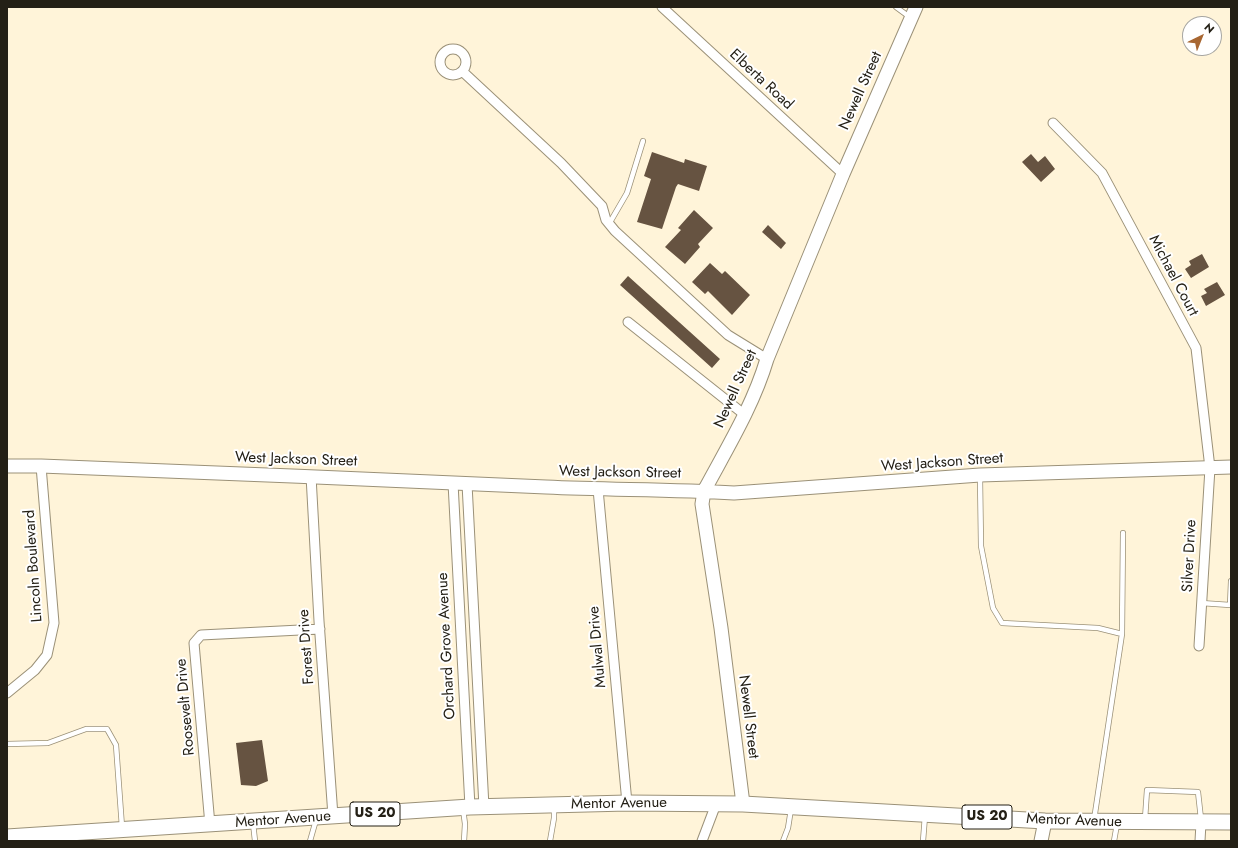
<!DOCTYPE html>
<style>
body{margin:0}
#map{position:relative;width:1238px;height:848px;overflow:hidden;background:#fff4d9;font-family:Jost,sans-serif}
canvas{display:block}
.frame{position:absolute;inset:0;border:8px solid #242016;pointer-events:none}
.north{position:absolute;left:1182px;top:16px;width:40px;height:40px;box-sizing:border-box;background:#fff;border:1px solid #a7a6a2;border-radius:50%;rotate:43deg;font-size:11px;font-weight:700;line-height:16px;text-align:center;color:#242016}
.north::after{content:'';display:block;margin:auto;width:14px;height:18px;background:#a86732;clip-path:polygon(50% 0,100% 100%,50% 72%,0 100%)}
</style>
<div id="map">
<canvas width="1238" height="848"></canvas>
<div class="frame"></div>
<div class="north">N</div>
</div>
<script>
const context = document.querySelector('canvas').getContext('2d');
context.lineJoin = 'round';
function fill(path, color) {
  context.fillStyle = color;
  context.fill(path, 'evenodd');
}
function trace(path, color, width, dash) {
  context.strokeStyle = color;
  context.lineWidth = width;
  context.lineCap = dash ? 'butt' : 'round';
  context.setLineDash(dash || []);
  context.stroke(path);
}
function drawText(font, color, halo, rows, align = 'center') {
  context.font = font + ' Jost,sans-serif';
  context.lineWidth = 4;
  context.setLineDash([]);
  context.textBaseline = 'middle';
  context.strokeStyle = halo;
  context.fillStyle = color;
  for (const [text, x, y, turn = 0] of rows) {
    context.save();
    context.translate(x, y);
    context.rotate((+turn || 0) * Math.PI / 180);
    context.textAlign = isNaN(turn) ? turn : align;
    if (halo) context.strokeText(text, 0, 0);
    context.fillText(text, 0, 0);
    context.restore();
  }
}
fill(new Path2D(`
 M652,152l32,11 1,-4 22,7 -8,25 -21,-7 -2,3 -14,42 -25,-7 14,-43 -7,-3z
 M1031,154l7,8 7,-6 10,13 -14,13 -19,-20z
 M694,210l19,18 -15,16 2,3 -15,17 -20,-17 16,-17 -3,-2z
 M768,225l18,18 -5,6 -19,-17z
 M1202,254l7,13 -18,11 -6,-9 6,-4 -2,-4z
 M710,263l12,11 3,-3 25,24 -18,20 -24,-24 -3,3 -13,-12z
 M628,276l92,83 -8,9 -92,-83z
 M1217,282l8,13 -19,11 -5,-10 6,-3 -3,-4z
 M262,740l6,41 -12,5 -15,-1 -5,-42z`), '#665341');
const lane = new Path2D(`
 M896,7l15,11
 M609,224l18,-31 16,-52
 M980,477l1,69 12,62 9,15 96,5 24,6
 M1201,603l29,2 1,-24
 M7,744l41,-1 38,-14h21l9,16 6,82
 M463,809l2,15 -1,17
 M1145,819l2,-29 51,2 3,27
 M1094,820l28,-186 1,-101
 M253,823l2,18
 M310,841l6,-21
 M550,841l4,-23v-11
 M783,841l5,-13 3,-19
 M923,841l2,-25
 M1114,841l3,-17`);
const street = new Path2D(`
 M662,7l181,167
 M440 62a13 13 0 1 1 26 0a13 13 0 1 1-26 0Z
 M462,71l99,92 41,43 4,14 9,11 113,104 39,24
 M1053,123l49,50 94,175 14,120 -11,178
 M628,322l117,93
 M311,476l8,145 14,195
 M453,483l17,324
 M467,484l17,323
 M598,489l29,314
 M7,693l28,-23 12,-15 7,-32 -13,-157
 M210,825l-16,-182 7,-8 119,-6
 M702,841l14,-37
 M1200,841l1,-18`);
const secondary = new Path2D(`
 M7,466h34c168,6 337,14 505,21 63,3 126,2 188,6l246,-18 251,-8
 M743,804l-22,-176 -19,-124 2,-13c23,-43 49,-85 63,-132l76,-185 73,-167
 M1041,841l4,-20`);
const primary = new Path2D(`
 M7,837l463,-30 157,-4 116,1 302,17 186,1`);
trace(lane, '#9b9178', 6);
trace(street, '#9b9178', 11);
trace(secondary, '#9b9178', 15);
trace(primary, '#9b9178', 17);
trace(lane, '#fff', 4.5);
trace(street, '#fff', 9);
trace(secondary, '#fff', 13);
trace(primary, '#fff', 15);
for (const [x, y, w] of [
 [375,814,50],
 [987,817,50]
]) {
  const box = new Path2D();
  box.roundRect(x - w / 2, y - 12, w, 24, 3);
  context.fillStyle = '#fff';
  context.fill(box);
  trace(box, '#242016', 1);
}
drawText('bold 14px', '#242016', null, [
 ["US 20",375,814],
 ["US 20",987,817]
]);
drawText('15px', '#242016', '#fff', [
 ["Elberta Road",761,80,43],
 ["Newell Street",861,91,-66],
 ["Michael Court",1173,276,62],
 ["Newell Street",736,389,-66],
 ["West Jackson Street",296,460,2],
 ["West Jackson Street",942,463,-4],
 ["West Jackson Street",620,473,1],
 ["Silver Drive",1190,556,-87],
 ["Lincoln Boulevard",34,566,-94],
 ["Orchard Grove Avenue",447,646,-93],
 ["Forest Drive",307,647,-94],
 ["Mulwal Drive",598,647,-95],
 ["Roosevelt Drive",186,707,-95],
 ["Newell Street",748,717,83],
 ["Mentor Avenue",619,804,-1],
 ["Mentor Avenue",283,820,-4],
 ["Mentor Avenue",1074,821,2]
]);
</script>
